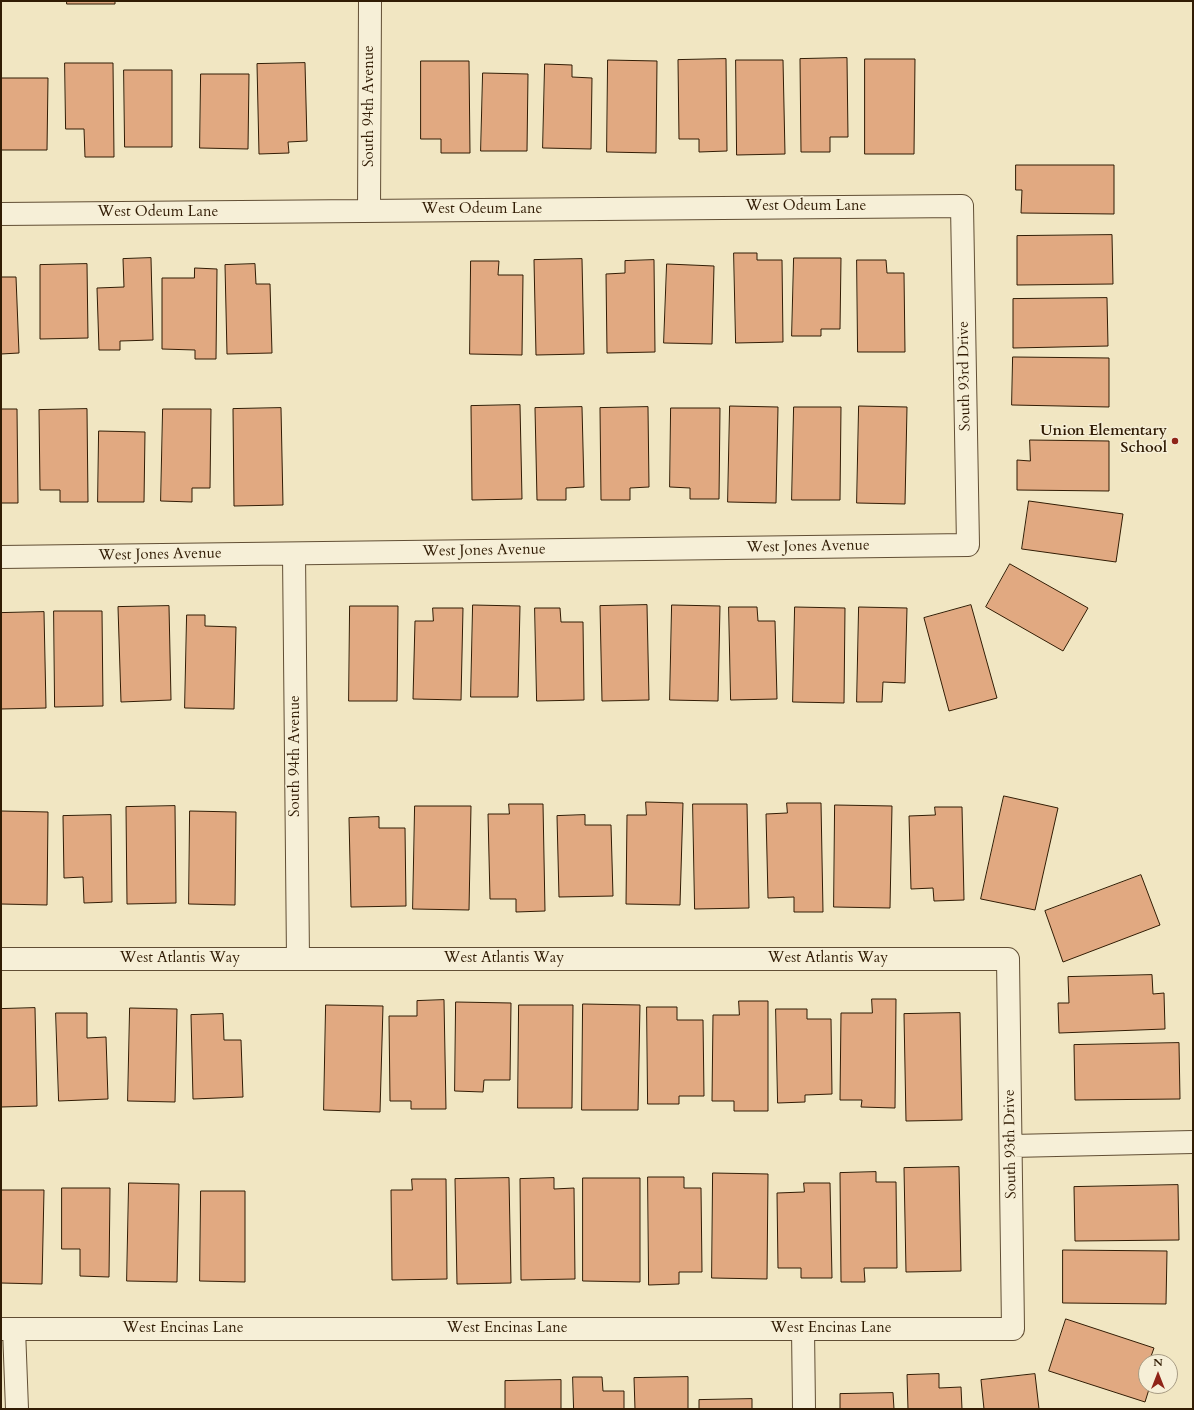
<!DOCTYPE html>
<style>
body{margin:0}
#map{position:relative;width:1194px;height:1410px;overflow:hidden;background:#f1e6c2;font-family:Cardo,serif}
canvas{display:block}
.frame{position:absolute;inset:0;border:2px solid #311c04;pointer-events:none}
.north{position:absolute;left:1138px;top:1354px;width:40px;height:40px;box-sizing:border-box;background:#f6efd7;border:1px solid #a79b83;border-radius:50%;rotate:0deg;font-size:11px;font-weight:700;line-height:16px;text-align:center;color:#311c04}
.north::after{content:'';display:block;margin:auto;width:14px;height:18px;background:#8f2418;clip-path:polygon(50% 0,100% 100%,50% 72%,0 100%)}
</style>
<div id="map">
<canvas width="1194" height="1410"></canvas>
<div class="frame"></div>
<div class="north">N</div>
</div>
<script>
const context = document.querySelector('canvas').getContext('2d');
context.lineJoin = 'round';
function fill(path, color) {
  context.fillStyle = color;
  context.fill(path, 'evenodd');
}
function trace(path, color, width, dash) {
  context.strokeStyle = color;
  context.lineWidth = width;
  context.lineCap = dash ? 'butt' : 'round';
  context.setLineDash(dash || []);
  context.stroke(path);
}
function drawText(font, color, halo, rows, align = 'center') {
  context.font = font + ' Cardo,serif';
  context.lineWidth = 3;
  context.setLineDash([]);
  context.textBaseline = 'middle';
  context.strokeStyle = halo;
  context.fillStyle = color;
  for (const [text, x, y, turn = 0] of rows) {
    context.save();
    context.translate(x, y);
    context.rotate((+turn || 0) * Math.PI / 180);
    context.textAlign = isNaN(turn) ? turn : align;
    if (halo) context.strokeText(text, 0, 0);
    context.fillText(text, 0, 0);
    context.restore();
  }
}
const building = new Path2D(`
 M67,1h48v3h-48z
 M847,58l1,79h-18v15h-29l-1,-93z
 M726,59l1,92 -28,1v-13h-20l-1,-79z
 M865,59h50l-1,95h-49z
 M608,60l49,1 -1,92 -49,-1z
 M736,60h47l2,94 -48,1z
 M421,61h48l1,92h-29v-14h-20z
 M65,63h48l1,94h-29l-1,-28h-18z
 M305,63l2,78 -19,1 1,11 -30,1 -2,-90z
 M545,64l27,1v12l20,1 -1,71 -48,-1z
 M124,70h48v77h-47z
 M483,73l45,1 -1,77h-46z
 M201,74h48l-1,75 -48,-1z
 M1,78h47l-1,72h-46z
 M1016,165h98v49l-93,-1 1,-23h-6z
 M1112,235l1,49 -96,1v-49z
 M734,253h23v7h25l1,82 -47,1z
 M151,258l2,82 -33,1v9h-21l-2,-62 27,-1 -1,-28z
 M794,258h47l-1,71h-19v7h-29z
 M582,259l2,95 -48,1 -2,-95z
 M654,260l1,92 -48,1 -1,-79 19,-1v-12z
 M857,260h29l1,13h17l1,79h-47z
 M471,261h28l-1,14h25l-1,80 -52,-1z
 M87,264l1,74 -48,1v-74z
 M255,264l1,20h14l2,69 -45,1 -2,-89z
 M667,264l47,2 -2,78 -48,-1z
 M195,268l22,1 -1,90h-21v-9l-33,-1v-71h32z
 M1,277h15l3,76 -18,1z
 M1107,298l1,48 -95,2v-49z
 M1013,357l96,1v49l-97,-2z
 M520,405l2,94 -50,1 -1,-94z
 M730,406l48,1 -2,96 -48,-1z
 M859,406l48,1 -2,97 -48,-1z
 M582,407l2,80 -18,1v12h-29l-2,-92z
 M648,407l1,80 -19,1v12h-29l-1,-92z
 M794,407h47l-1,93h-48z
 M281,408l2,97 -49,1 -1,-97z
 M671,408h49l-1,91h-29v-11l-20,-1z
 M1,409h16l1,94h-17z
 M87,409l1,93h-28v-12h-20l-1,-80z
 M163,409h48l-1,79h-18v14l-31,-1z
 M99,431l46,1 -1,70h-46z
 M1030,440l79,1v50l-92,-1v-30l13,1z
 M1029,501l94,13 -7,48 -94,-13z
 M1010,564l78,44 -25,43 -77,-44z
 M473,605l47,1 -2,91h-47z
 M647,605l2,95 -47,1 -2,-95z
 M672,605l48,1 -2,95 -48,-1z
 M971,605l26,93 -48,13 -25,-93z
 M169,606l2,94 -50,2 -3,-95z
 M350,606h48l-1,95h-48z
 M729,607h28l1,14h17l2,78 -46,1z
 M795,607l50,1 -1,95 -51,-1z
 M859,607l48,1 -2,75 -22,-1 -1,20h-25z
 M433,608h30l-2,92 -48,-1 2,-78h18z
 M535,608h25l1,14h22l1,78 -47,1z
 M54,611h48l1,95 -48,1z
 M44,612l2,96 -45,1v-96z
 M187,615h18v11l31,1 -2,82 -49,-1z
 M1004,796l54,12 -23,102 -54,-11z
 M646,802l37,1 -3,102 -54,-1 1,-89h19z
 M787,803h34l2,109h-29v-15l-26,1 -2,-84 21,-1z
 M509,804h34l2,107 -29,1v-13h-26l-2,-85h21z
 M693,804h54l2,104 -54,1z
 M835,805l57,1 -2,102 -56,-1z
 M175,806l1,97 -49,1 -1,-97z
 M415,806h56l-2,104 -56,-1z
 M935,807h27l2,93 -30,1 -1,-13 -22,1 -2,-73 26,-1z
 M1,811l47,1 -1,93 -46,-1z
 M190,811l46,1 -1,93 -46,-1z
 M111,815l1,87 -28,1 -1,-26 -19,1 -1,-62z
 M585,815v10h26l2,71 -54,1 -2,-81z
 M379,817v11h26l1,78 -55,1 -2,-89z
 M1141,875l19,50 -97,37 -18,-51z
 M1152,975l1,19 11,-1 1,36 -106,4 -1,-30h11l-1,-26z
 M872,999h24l-1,109 -34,-1 1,-7h-22l1,-87h31z
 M444,1000l2,109h-35v-8h-21l-1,-85h28v-15z
 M739,1001h29v110h-34v-10h-22l1,-86h26z
 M456,1002l55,1 -1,77h-26l-1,12 -28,-1z
 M583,1004l57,1 -2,105h-56z
 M326,1005l57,1 -3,106 -56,-2z
 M519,1005h54l-1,103h-54z
 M647,1007h30v13h26l1,76h-25v8h-31z
 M35,1008l2,98 -36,1v-98z
 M130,1008l47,1 -2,93 -47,-1z
 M776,1009h31v10h24l1,75 -27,1v7l-27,1z
 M56,1013h31v25l19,-1 2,62 -49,2z
 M960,1013l2,107 -56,1 -2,-107z
 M223,1014l1,26h17l2,57 -50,2 -2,-84z
 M1179,1043l1,56 -105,1 -1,-55z
 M959,1167l2,104 -55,1 -2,-104z
 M876,1172v10h20l1,86h-33l1,14h-24l-1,-109z
 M713,1173l55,1 -1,105 -55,-1z
 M648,1177h36v11h17l1,84h-23v12l-30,1z
 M509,1178l2,105 -54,1 -2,-105z
 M554,1178v11l20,-1 1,91 -54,1 -1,-101z
 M583,1178h57v104l-57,-1z
 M412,1179h34l1,100 -55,1 -1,-90h21z
 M129,1183l50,1 -2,98 -50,-1z
 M804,1183h26l2,95h-31v-10h-23l-1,-75 27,-1z
 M1178,1185l1,55 -104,1 -1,-54z
 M62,1188h48l-1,89 -29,-1v-27h-18z
 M1,1190h43l-2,94 -41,-1z
 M201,1191h44v91l-45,-1z
 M1063,1250l104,1 -1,53 -103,-1z
 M1066,1319l88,29 -5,14h-3v24h4l-5,16 -96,-31z
 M939,1374v14l22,-1 1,22h-54l-1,-34z
 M1035,1374l4,35h-55l-3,-29z
 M573,1377h29l1,14h21v18h-50z
 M688,1377v32h-53l-1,-31z
 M561,1380v29h-56v-28z
 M893,1393l1,16h-54v-15z
 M752,1399v10h-53v-9z`);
fill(building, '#e1a981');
trace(building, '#311c04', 1);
const street = new Path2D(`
 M369,211l1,-210
 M1,214l961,-8 6,339 -967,12
 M294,554l4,405
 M1,959h1007l5,370h-1012
 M1011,1146l182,-4
 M14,1329l3,80
 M803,1329l1,80`);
trace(street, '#614e34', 24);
trace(street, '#f6efd7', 22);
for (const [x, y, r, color] of [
 [1175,441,4,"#8f2418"]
]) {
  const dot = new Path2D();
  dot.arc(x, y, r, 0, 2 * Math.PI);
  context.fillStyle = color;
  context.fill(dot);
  trace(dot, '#f6efd7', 1.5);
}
drawText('15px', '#311c04', '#f6efd7', [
 ["South 94th Avenue",370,106,-90],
 ["West Odeum Lane",806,207],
 ["West Odeum Lane",482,210],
 ["West Odeum Lane",158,213],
 ["South 93rd Drive",965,376,-91],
 ["West Jones Avenue",808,547,-1],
 ["West Jones Avenue",484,551,-1],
 ["West Jones Avenue",160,555,-1],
 ["South 94th Avenue",296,756,-90],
 ["West Atlantis Way",180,959],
 ["West Atlantis Way",504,959],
 ["West Atlantis Way",828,959],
 ["South 93th Drive",1011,1144,-91],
 ["West Encinas Lane",183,1329],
 ["West Encinas Lane",507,1329],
 ["West Encinas Lane",831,1329]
]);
drawText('bold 15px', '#311c04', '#f6efd7', [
 ["Union Elementary",1167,432],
 ["School",1167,449]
], 'right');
</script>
